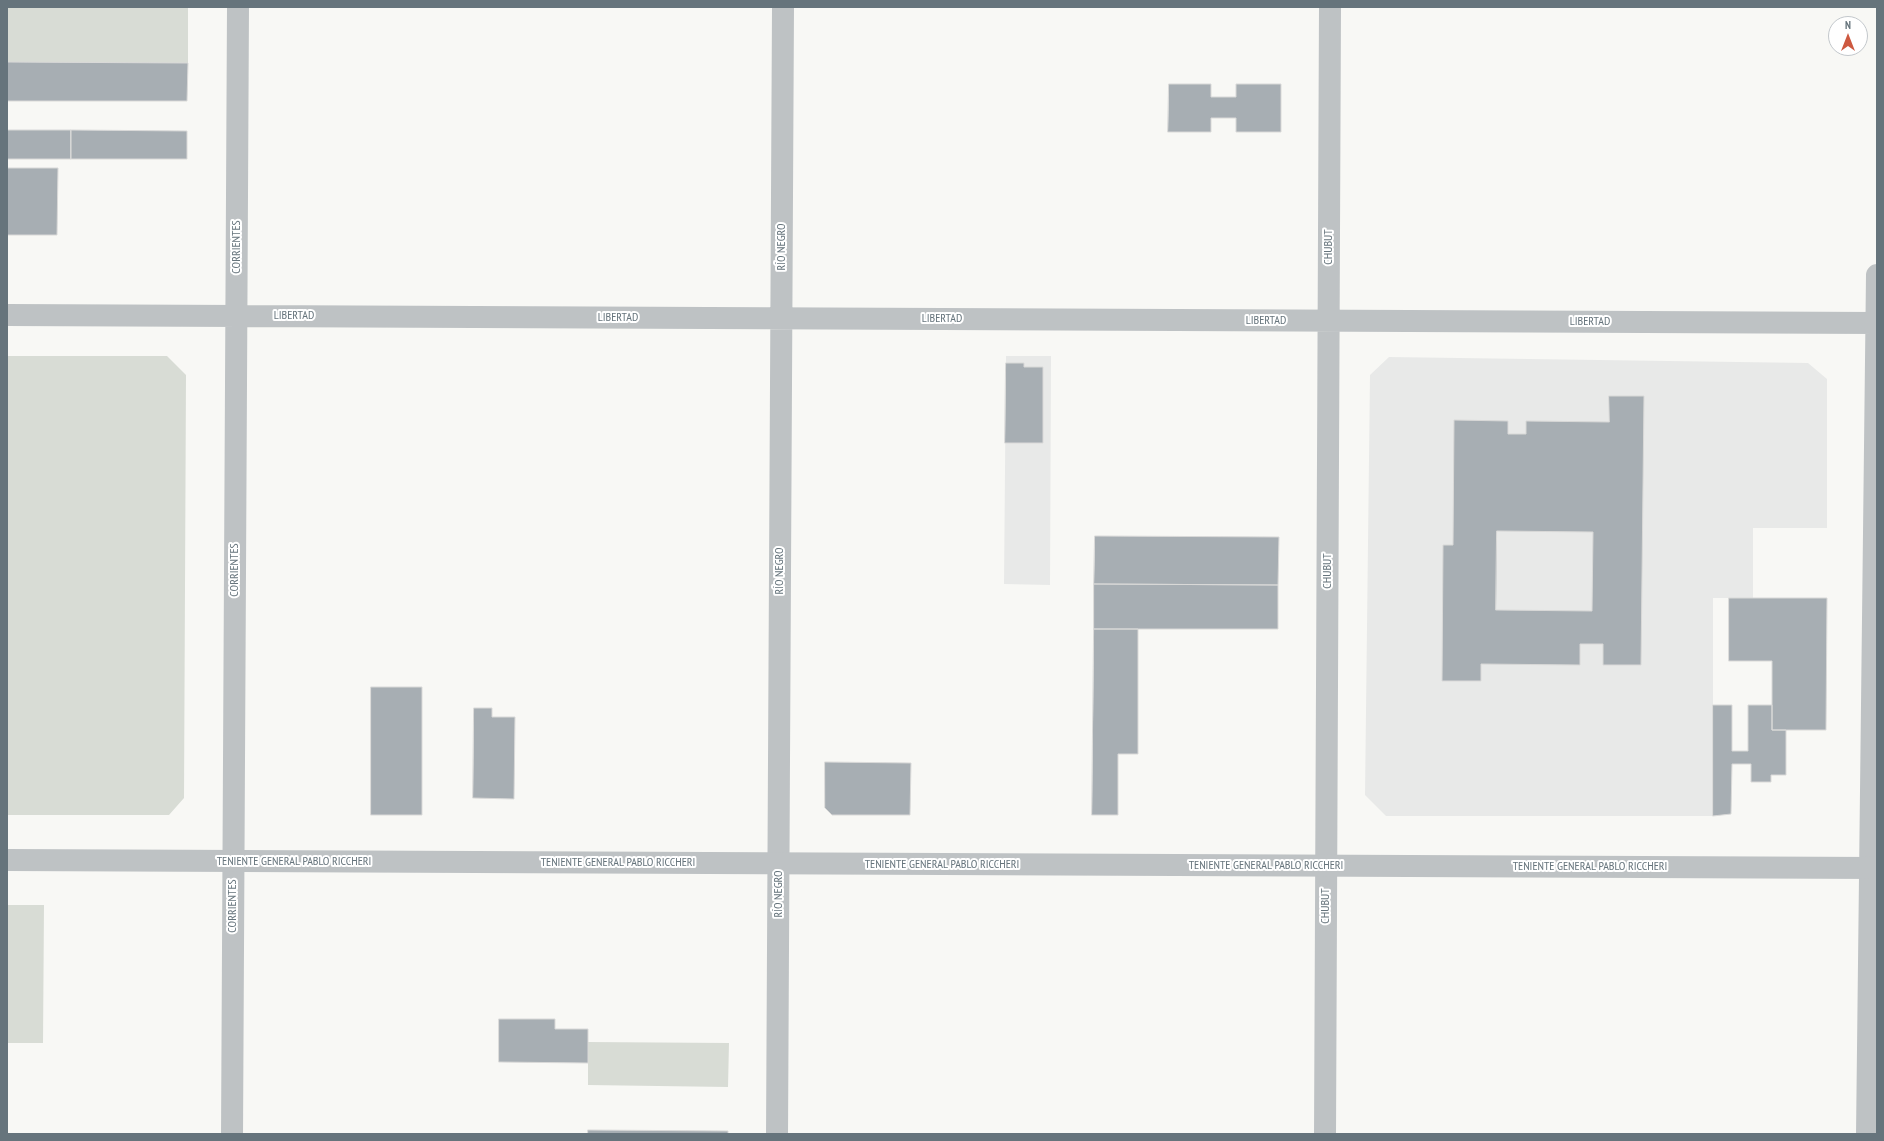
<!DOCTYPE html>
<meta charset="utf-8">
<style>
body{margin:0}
#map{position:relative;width:1884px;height:1141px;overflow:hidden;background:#f8f8f5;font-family:"PT Sans Narrow",sans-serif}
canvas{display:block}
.frame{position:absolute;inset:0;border:8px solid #66747c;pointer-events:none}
.north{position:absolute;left:1828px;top:16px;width:40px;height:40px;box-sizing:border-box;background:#fff;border:1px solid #c2c7cb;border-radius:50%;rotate:0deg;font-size:11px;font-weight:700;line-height:16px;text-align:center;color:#66747c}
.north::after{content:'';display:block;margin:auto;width:14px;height:18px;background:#cd5940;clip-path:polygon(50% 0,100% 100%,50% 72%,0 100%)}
</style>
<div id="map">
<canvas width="1884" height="1141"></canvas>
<div class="frame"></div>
<div class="north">N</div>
</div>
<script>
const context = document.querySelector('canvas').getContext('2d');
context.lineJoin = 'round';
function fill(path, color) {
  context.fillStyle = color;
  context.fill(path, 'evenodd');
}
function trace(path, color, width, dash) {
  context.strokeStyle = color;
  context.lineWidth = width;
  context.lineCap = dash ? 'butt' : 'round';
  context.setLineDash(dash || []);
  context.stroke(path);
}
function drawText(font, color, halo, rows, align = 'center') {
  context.font = font + ' "PT Sans Narrow",sans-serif';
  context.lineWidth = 4;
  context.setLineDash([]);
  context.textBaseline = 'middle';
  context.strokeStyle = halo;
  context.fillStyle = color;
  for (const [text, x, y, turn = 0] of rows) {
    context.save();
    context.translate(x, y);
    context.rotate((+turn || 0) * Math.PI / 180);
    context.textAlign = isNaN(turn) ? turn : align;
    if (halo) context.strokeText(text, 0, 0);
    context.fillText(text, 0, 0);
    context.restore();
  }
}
fill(new Path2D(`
 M1006,356h45l-1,229 -46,-1z
 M1389,357l419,6 19,16v149h-74v70h-40v218h-327l-21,-21 5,-420z`), '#e8e9e8');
fill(new Path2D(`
 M7,7h181v56l-181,-1z
 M7,356h160l19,19 -2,423 -15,17h-162z
 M7,905h37l-1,138h-36z
 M588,1042l141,1 -1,44 -140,-2z`), '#d8dcd5');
const building = new Path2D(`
 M7,62l181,1 -1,38h-180z
 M1169,84h42v13h25v-13h45v48h-45v-14h-25v14h-43z
 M7,130h64v29h-64z
 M71,130l116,1v28h-116z
 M7,168h51l-1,67h-50z
 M1006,363h18v4h19v76h-38z
 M1609,396h35l-3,269h-38v-21h-23v21l-99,-1v17h-39l1,-136h10l1,-125 54,1v13h18v-13l83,1zM1497,531l96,1 -1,79 -96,-1z
 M1095,536l184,1 -1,48 -184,-1z
 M1094,584l184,1v44h-184z
 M1729,598h98l-1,132h-54v-69h-43z
 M1094,629h44v125h-20v61h-26z
 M371,687h51v128h-51z
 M1713,705h19v46h16v-46h24v25h14v45h-15v7h-20v-18h-19l-1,50 -18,2z
 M474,708h18v9h23l-1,82 -41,-1z
 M825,762l86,1 -1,52h-78l-7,-7z
 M499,1019h56v10h33v34l-89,-1z
 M588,1130l140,1v3h-140z`);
fill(building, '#a7aeb3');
trace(building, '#d9d9d8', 1);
trace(new Path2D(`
 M7,315l1870,8
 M232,1134l6,-1127
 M777,1134l6,-1127
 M1325,1134l5,-1127
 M1867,1134l10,-859`), '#bec2c4', 22);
trace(new Path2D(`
 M7,860l1870,8`), '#bec2c4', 22);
drawText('12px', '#66747c', '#fff', [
 ["CORRIENTES",237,247,-90],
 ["RÍO NEGRO",782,247,-90],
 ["CHUBUT",1329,247,-90],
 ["LIBERTAD",294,316],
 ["LIBERTAD",618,318],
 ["LIBERTAD",942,319],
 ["LIBERTAD",1266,321],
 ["LIBERTAD",1590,322],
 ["CORRIENTES",235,570,-90],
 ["RÍO NEGRO",780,571,-90],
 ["CHUBUT",1328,571,-90],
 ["TENIENTE GENERAL PABLO RICCHERI",294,862],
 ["TENIENTE GENERAL PABLO RICCHERI",618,863],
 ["TENIENTE GENERAL PABLO RICCHERI",942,865],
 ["TENIENTE GENERAL PABLO RICCHERI",1266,866],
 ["TENIENTE GENERAL PABLO RICCHERI",1590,867],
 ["RÍO NEGRO",779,894,-90],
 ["CORRIENTES",233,906,-90],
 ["CHUBUT",1326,906,-90]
]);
</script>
